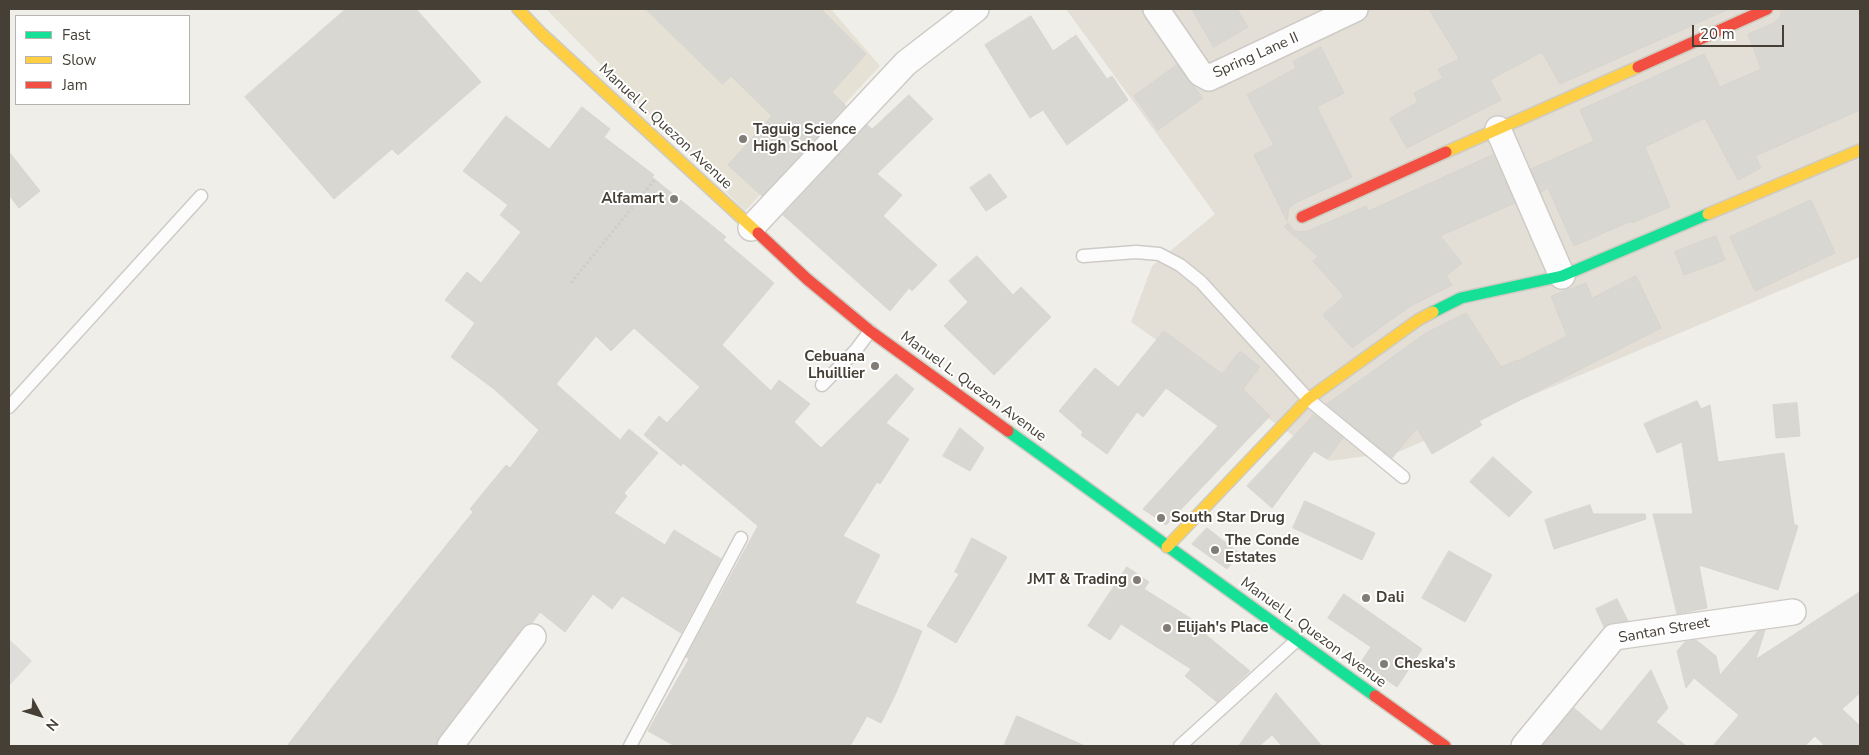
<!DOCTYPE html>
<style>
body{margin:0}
#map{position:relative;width:1869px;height:755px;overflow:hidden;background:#f0eee9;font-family:"Nunito Sans",sans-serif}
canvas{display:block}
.frame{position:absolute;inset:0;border:10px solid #453f36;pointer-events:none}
.legend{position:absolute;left:15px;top:15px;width:175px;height:90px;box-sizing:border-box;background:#fff;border:1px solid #b5b2af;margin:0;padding:6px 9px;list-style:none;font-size:15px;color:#453f36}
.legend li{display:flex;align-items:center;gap:10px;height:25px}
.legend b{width:25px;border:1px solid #b5b2af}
.north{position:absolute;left:15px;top:690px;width:50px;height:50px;-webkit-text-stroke:4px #fff;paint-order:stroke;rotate:129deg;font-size:14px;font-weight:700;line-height:20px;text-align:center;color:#453f36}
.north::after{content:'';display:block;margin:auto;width:18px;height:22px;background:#453f36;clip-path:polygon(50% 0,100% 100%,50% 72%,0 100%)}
.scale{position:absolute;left:1692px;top:25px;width:92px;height:22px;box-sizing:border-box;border:2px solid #453f36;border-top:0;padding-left:6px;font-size:15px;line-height:18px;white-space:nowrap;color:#453f36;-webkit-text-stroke:4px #fff;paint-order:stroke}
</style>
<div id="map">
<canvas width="1869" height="755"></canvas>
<div class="frame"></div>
<ul class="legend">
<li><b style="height:6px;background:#16e098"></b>Fast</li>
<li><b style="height:6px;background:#ffcf43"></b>Slow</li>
<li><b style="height:6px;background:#f24e42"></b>Jam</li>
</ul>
<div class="north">N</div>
<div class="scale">20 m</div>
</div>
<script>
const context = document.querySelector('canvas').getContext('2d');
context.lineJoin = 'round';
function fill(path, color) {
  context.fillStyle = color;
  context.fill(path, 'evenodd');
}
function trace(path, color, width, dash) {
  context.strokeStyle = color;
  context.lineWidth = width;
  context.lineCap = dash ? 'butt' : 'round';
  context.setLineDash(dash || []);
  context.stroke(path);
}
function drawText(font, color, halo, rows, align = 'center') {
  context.font = font + ' "Nunito Sans",sans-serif';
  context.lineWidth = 4;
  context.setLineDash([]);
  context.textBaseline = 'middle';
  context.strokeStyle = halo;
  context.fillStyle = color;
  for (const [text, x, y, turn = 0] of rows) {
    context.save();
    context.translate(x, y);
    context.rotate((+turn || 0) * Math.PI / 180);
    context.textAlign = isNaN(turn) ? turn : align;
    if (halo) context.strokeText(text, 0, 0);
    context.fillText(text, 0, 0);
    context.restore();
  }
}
fill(new Path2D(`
 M1066,9h794v248l-462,195 -69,9 -198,-139 21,-56 63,-52z`), '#e3dfd7');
fill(new Path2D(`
 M546,9h285l49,57 -135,145z`), '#e6e1d5');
fill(new Path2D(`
 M9,639l23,22 -23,25z`), '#dfddd9');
const building = new Path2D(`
 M346,9h70l65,73 -83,73 -6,-6 -58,50 -89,-102z
 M646,9h175l45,45 -34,38 14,14 -84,90 -34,-31 44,-49 -41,-40 -8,8z
 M1192,9h45l11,18 -34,20z
 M1429,9h300l-169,75 -18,-32 -52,28 11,20 -94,48 -17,-30 28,-16 -4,-9 29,-15 -5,-9 21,-10z
 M1782,9h78v101l-105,46 6,12 -23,12 -33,-62 -60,29 25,60 -38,16 -1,-2 -57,25 -26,-58 -7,4 -10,-23 63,-28 -14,-31 124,-56 16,33 41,-18 -13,-35 26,-11 6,-5z
 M1031,16l22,35 23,-16 31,44 5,-3 16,24 -61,45 -24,-35 -13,8 -45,-73z
 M1321,47l23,46 -27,14 35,70 -57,26 -6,5 -2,13 -33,-66 20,-10 -27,-50 49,-27 -3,-6z
 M1177,65l26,33 -45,32 -24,-34z
 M909,95l24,24 -56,55 25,21 -19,21 54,49 -25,26 -3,-3 -19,23 -107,-96 84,-90 5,4z
 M582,107l28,22 -6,8 50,38 -2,2 74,60 -3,3 51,43 -52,62 49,46 8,-11 31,24 -16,18 27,26 75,-74 18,15 -28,34 23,16 -29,45 -3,-2 -34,54 37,19 -25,48 67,28 -27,64 -14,28 -14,-7 -17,30h-175l-27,-15 41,-72 -3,-2 72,-131 -75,-63 -2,3 -37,-31 15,-19 8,7 33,-36 -66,-59 -23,23 -15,-15 -40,48 64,56 9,-11 29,24 -34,40 3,3 -13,17 51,32 9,-15 47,29 -40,74 -59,-37 -10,13 -19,-15 -28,38 -25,-20 -8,11 -10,5 -83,109 -3,9h-149l51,-66 135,-168 -3,-3 36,-44 4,3 29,-38 -45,-41 -43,-32 24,-34 -30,-23 22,-28 14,11 40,-51 -21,-17 8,-10 -45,-34 43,-55 43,33z
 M9,152l31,39 -21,17 -10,-13z
 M1493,155l22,48 -75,33 22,27 -16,13 6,9 -43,22 -57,41 -29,-33 21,-19 -31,-35 5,-5 -34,-29 4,-4 5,7 7,2 8,-1 58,-25 2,5z
 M990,174l17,23 -21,14 -16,-23z
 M1811,200l24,53 -80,38 -25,-54z
 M1716,236l9,24 -41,15 -9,-23z
 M977,256l36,39 8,-8 30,30 -57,58 -50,-49 24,-24 -19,-21z
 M1636,276l25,52 -182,93 3,4 -50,29 -15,-26 -25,30 -65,-54 99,-71 40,-20 35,54 16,-7 1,1 49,-25 -16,-40 35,-13 6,15z
 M1164,331l58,43 18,-23 20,16 -17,22 27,27 -104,109 -23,-16 75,-83 -52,-38 -23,29 -6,-5 -30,42 -26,-19 2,-3 -24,-21 36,-43 23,19z
 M1697,401l4,8 9,-4 8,57 66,-9 10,71 4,2 -20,64 -79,-25 8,43 -30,6 -24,-100h40l-11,-72 -25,11 -13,-29z
 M1797,403l3,33 -24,2 -3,-33z
 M1314,415l29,23 -16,21 -13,-8 -42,57 -25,-22z
 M960,428l24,20 -14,23 -27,-15z
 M1493,457l39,35 -23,25 -39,-35z
 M1305,501l70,32 -13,27 -69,-32z
 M1590,505l3,9h52l1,5 -92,30 -9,-29z
 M1207,528l32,25 -12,16 -35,-25z
 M972,538l35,19 -51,86 -29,-17 32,-52 -4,-2z
 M1449,551l43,24 -27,47 -43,-24z
 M1127,567l22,15 -5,7 65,41 -3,5 44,36 -33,31 -32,-26 6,-7 -70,-45 -11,16 -22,-14z
 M1860,592v101l-18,16 18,17v20h-35l-10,-10 -10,10h-92l26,-31 -45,-37 -8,10 -9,-37 8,-9 11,-2 20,16 4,19 38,-44 7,-1 -9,29z
 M1344,594l78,55 -25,38 -36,-25 10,-15 -43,-29z
 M1617,599l11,22 -16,2 -8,4 -8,-18z
 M1651,670l17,38 -12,14 30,24h-144l32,-38 27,23z
 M1276,693l46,53h-40l-10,-11 -13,11h-20z
 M1017,716l68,30h-81z`);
fill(building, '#d9d7d2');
trace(building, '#d8d5cf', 1);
const lane = new Path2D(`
 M1083,256l53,-4 23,2 21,11 21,17 107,117 95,78
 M822,385l34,-35 14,-19
 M9,407l192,-211
 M630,746l111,-208
 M1180,746l117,-106`);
const street = new Path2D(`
 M1156,9l44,64 9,5 146,-69
 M1498,129l64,147
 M751,228l155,-165 70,-54
 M450,746l83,-109
 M1524,746l90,-109 179,-25`);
const fast = new Path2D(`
 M1433,312l28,-14 101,-22 146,-62
 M1008,431l367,265`);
const slow = new Path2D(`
 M518,9l24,25 216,199
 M1446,152l192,-85
 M1708,214l152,-64
 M1167,547l141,-148 110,-79 15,-8`);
const jam = new Path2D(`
 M1638,67l129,-58
 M1302,217l144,-65
 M758,233l49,46 63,52 138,100
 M1375,696l70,50`);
trace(lane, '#cecbc7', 15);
trace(street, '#cecbc7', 28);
trace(fast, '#cecbc1', 14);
trace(slow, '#cecbc1', 14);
trace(jam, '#cecbc1', 14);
trace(new Path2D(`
 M571,283l85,-105`), '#d0cecb', 3, [2.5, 2.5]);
trace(lane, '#fdfcfc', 12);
trace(street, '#fdfcfc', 25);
trace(fast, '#16e098', 11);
trace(slow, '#ffcf43', 11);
trace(jam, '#f24e42', 11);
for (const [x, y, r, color] of [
 [743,139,5,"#817c75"],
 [674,199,5,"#817c75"],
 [875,366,5,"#817c75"],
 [1161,518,5,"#817c75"],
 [1215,550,5,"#817c75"],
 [1137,580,5,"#817c75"],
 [1366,598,5,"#817c75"],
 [1167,628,5,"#817c75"],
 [1384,664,5,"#817c75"]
]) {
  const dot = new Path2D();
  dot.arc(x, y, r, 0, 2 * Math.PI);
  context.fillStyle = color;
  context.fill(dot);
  trace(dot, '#fff', 2);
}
drawText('15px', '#453f36', '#fff', [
 ["Spring Lane II",1256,56,-24],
 ["Manuel L. Quezon Avenue",665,127,43],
 ["Manuel L. Quezon Avenue",973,387,36],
 ["Santan Street",1664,631,-10],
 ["Manuel L. Quezon Avenue",1313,633,36]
]);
drawText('bold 15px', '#453f36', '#fff', [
 ["Taguig Science",753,130],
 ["High School",753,147],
 ["Alfamart",664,199,"right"],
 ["Cebuana",865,357,"right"],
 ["Lhuillier",865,374,"right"],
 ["South Star Drug",1171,518],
 ["The Conde",1225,541],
 ["Estates",1225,558],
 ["JMT & Trading",1127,580,"right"],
 ["Dali",1376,598],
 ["Elijah's Place",1177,628],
 ["Cheska's",1394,664]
], 'left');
</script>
